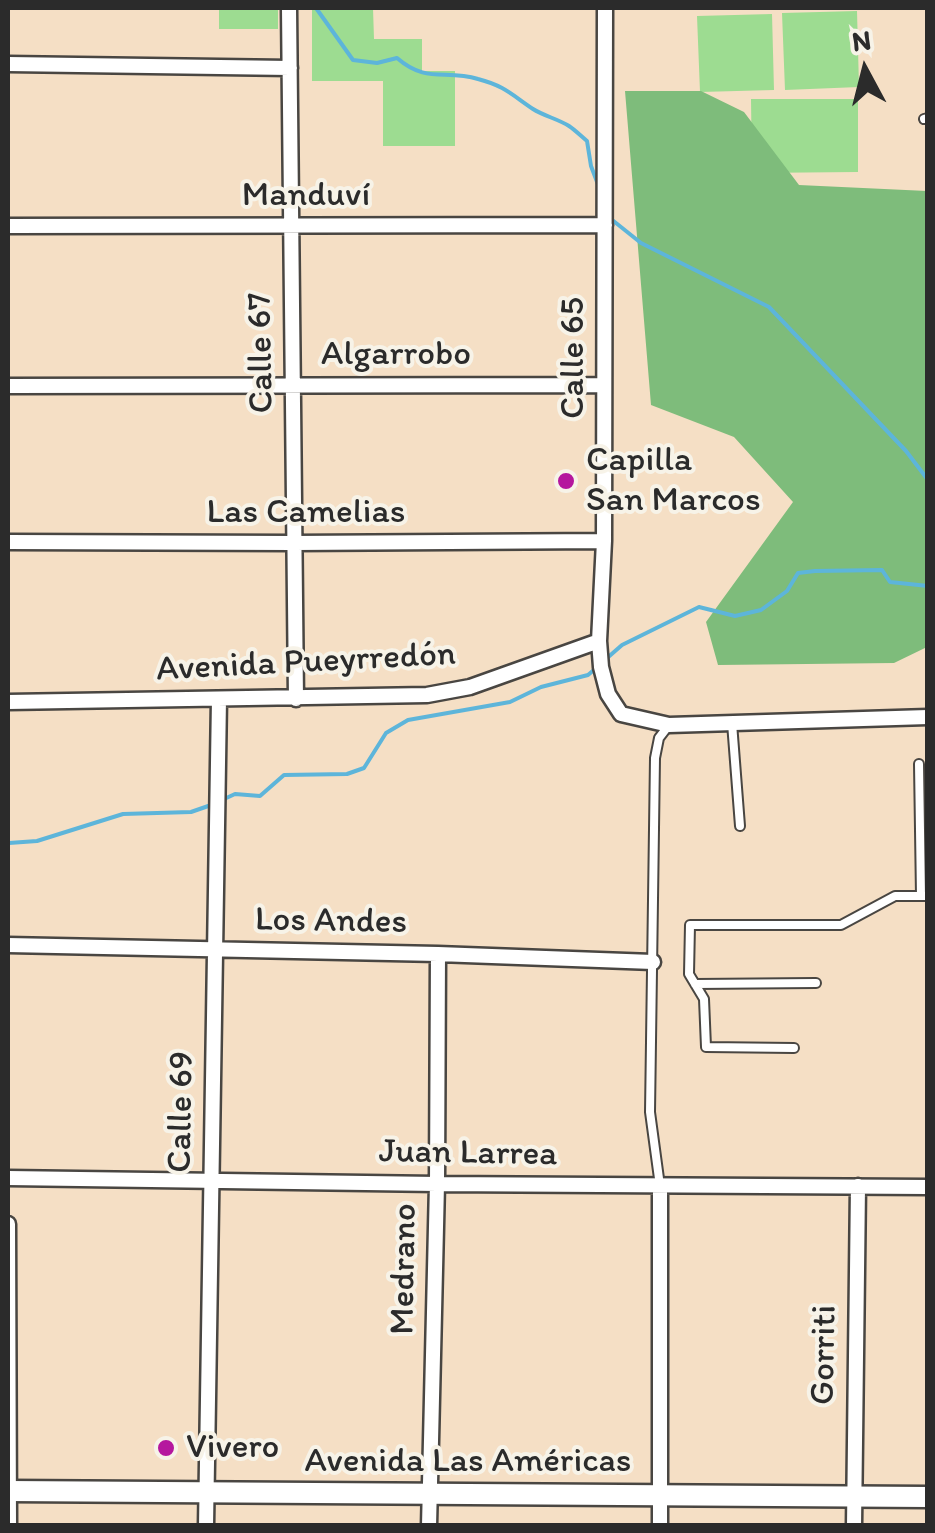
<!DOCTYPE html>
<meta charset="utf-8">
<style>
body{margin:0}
#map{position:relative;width:935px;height:1533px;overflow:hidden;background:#f5dfc5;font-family:Itim,sans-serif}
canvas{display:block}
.frame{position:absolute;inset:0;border:10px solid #2b2b2b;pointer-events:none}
.north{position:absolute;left:815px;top:20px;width:100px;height:100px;-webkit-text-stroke:8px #f7f3e8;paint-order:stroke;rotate:353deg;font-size:28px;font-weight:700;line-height:40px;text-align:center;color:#2b2b2b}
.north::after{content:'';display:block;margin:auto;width:35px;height:45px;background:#2b2b2b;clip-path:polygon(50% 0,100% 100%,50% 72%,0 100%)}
</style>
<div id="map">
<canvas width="935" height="1533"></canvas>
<div class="frame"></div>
<div class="north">N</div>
</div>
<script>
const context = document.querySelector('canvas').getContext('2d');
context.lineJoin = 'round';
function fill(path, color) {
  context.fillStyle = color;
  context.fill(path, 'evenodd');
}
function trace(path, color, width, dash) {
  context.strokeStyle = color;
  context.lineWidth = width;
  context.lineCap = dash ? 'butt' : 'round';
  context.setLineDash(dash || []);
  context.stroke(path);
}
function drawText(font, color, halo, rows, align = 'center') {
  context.font = font + ' Itim,sans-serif';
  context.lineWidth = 8;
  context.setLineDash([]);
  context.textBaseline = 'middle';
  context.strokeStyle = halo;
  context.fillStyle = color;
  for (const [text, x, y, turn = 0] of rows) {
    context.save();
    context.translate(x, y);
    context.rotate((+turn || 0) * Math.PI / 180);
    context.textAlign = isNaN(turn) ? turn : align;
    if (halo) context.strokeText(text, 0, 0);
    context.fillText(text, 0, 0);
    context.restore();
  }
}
fill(new Path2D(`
 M219,8h59v21h-59z
 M312,8h61l1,31h48v32h33v75h-72v-65h-71z
 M857,11l2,76 -74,3 -3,-77z
 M772,14l2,76 -74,2 -3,-76z
 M751,99h107v73l-106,1z`), '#9ddc91');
fill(new Path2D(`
 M625,91h76l43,21 55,73 128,6v456l-33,16 -176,2 -12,-43 87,-120 -59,-65 -83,-32z`), '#7ebc7b');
trace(new Path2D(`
 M316,8l37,52 24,3 20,-5c30,26 48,11 81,21 27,7 34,16 55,30 11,7 25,10 36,17 6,4 12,10 18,15l4,25 8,21
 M611,219l30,24 128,64 137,144 22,29
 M606,659l16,-14 77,-38 36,9 26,-6 26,-19 11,-18 17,-2 67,-1 8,12 38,4
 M222,800l13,-6 25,2 24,-21 63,-1 17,-6 22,-35 22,-13 102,-18 31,-15 47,-12 7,-6
 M9,843l28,-2 86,-27 68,-2 23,-8`), '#5db5da', 4);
const service = new Path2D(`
 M924,119l4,-1
 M732,723l8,103
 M919,764l2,132
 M695,984l121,-1
 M794,1048l-88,-1 -2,-48 -15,-25 1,-49h151l54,-29h33
 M660,1186l-10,-74 5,-354 4,-20 10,-13`);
const minor = new Path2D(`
 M289,8l7,691
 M605,8l-1,533 -5,100 2,26 7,27 13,20 48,11 259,-8
 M8,64l282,4
 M8,226l597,-1
 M8,386l596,-1
 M8,542l286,1 310,-2
 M8,702l419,-7 43,-8 129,-46
 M8,945l430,9 215,8
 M8,1178l429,6 491,3
 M660,1186v340
 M8,1224l1,302
 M206,1526l13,-827
 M429,1526l8,-342 1,-230
 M854,1526l4,-340`);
const secondary = new Path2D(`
 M8,1491l920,6`);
trace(service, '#494642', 12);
trace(minor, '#494642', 19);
trace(secondary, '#494642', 25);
trace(service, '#fff', 8);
trace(minor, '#fff', 14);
trace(secondary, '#fff', 20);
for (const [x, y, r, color] of [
 [566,481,10,"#b5179e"],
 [166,1448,10,"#b5179e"]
]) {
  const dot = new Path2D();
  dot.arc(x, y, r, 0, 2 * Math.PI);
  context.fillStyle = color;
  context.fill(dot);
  trace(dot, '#f7f3e8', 4);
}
drawText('35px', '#2b2b2b', '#f7f3e8', [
 ["Manduví",306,196],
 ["Calle 67",262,353,-91],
 ["Algarrobo",396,355],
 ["Calle 65",574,358,-90],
 ["Las Camelias",306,513],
 ["Avenida Pueyrredón",306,663,-3],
 ["Los Andes",331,922,1],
 ["Calle 69",182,1112,-89],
 ["Juan Larrea",468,1154,1],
 ["Medrano",405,1269,-89],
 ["Gorriti",825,1355,-89],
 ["Avenida Las Américas",468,1462]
]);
drawText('35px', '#2b2b2b', '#f7f3e8', [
 ["Capilla",586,461],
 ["San Marcos",586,501],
 ["Vivero",186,1448]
], 'left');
</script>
